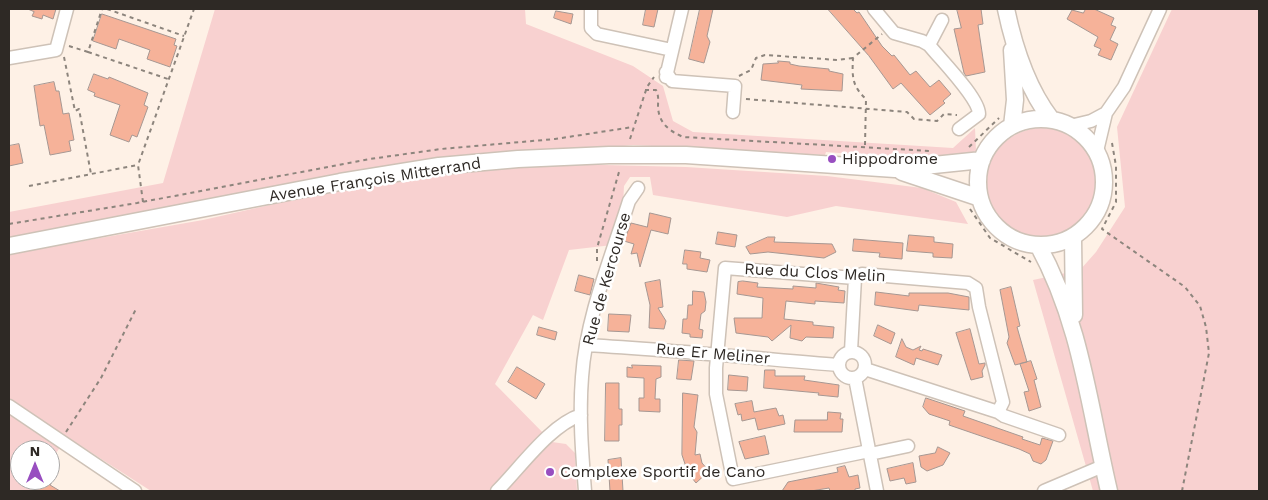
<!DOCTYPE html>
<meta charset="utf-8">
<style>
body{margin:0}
#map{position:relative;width:1268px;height:500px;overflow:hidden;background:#fef1e6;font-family:"Work Sans",sans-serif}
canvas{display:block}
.frame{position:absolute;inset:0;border:10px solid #2e2925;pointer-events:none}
.north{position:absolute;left:10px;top:440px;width:50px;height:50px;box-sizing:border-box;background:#fff;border:1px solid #aba9a8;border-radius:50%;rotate:0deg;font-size:14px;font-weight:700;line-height:20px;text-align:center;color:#2e2925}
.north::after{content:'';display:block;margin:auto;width:18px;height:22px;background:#984ec0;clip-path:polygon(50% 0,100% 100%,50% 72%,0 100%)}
</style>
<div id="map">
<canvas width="1268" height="500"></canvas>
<div class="frame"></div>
<div class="north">N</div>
</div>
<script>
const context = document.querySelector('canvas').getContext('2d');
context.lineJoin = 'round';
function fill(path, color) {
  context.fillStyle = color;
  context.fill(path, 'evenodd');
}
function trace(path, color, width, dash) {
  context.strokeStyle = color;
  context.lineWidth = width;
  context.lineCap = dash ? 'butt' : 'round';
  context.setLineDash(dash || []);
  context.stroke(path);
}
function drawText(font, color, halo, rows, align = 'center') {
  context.font = font + ' "Work Sans",sans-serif';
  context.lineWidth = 5;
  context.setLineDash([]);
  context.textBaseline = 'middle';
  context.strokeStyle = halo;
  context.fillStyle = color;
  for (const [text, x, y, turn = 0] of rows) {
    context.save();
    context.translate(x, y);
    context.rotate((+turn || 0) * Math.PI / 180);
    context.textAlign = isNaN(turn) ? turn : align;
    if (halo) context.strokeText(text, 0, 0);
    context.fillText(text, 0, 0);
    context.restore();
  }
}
fill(new Path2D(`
 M215,9h310l1,15 107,42 30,20 10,35 20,11 260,16 22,-20 1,23 -27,10 -123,-9 -1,3 -192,-10 -50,5 -574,89v-27l154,-29z
 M1172,9h87v482h-166l-60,-211 47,-10 16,-18 29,-45 -8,-80z
 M986 184a56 56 0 1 1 112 0a56 56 0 1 1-112 0Z
 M563,164l123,3 141,9 95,12 34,14 12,22 -132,-18 -49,11 -134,-22 -3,-18h-20l-6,9 -3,58 -52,6 -26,70 -10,-5 -38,69 57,58 14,2 9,9 2,38h-426l-84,-54 -17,25v-12h-30v30h18l-8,11h-21v-237l194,-34 142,-32 148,-19z`), '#f8d1d0');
const building = new Path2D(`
 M28,9h28l-3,10 -10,-4 -1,4 -10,-3 2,-4z
 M646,9h12l-4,18 -11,-2z
 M700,9h13l-6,27 3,6 -6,21 -15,-4z
 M828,9h25l4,4 2,-1 23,34 10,10 2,-1 16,20 6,-4 14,16 9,-7 12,14 -8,7 2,2 -15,12 -29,-32 -8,6 -24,-33z
 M957,9h24l2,15 -5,1 7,47 -19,4 -2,-3 -10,-44 7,-1z
 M1086,9h8l20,9 -3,7 5,2 -6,13 8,4 -7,16 -13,-5 3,-6 -7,-3 4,-9 -31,-18 5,-9 11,3z
 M556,11l17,3 -2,10 -17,-6z
 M102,14l74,25 -2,6 3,1 -7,21 -23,-8 3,-9 -31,-11 -3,10 -23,-8z
 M778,61l12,1v2l9,2 30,3v2l14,3 -1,17 -41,-2 1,-4 -41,-5 2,-16 15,-1z
 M94,74l14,5 1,-2 39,16 -4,12 4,2 -11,30 -5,-2 -3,7 -19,-7 10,-30 -26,-9 1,-3 -7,-3z
 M54,82l2,9h3l4,23 6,-1 5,27 -5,1 2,10 -21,4 -6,-30 -4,1 -6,-40z
 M19,144l4,19 -14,3v-20z
 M650,213l21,5 -3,16 -17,-4 -11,37 -3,-14 -6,1 3,-10 -10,-3 7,-18 16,4z
 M718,232l19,3 -2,12 -19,-3z
 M909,235l25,2v5l19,2 -1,14 -19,-1v-4l-26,-2z
 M768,237h7l-1,5 58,2 4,8 -12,6 -56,-6 -18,2 -4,-7z
 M854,239l49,4 -1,16 -23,-2 1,-4 -27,-2z
 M685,250l16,2 -1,6 10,2 -3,12 -20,-3v-5h-4z
 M579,275l15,4 -4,16 -15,-4z
 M660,280l3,27 -5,1 8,13 -2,8 -15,-1 1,-23 -5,-22z
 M743,281l15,2 -1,4 36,2v-3l23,2v-5l23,4 -1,3 7,1 -1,12 -29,-2v3l-29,-3 -2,18 29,3v3l21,2 -1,11 -27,-1 -4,4 -12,-3 1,-13 -19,16 -4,-4 -32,-4 -2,-15h28l1,-20 -26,-4 1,-12z
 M1011,287l9,39 -3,1 10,35 -12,3 -8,-22 2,-6 -9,-47z
 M693,291l11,1 2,10 -1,9 -4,3 -2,15 4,1 -1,8 -12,-1v-3l-8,-1 1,-14h4l1,-14h4z
 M876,292l33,4v-3h39l21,4v13l-50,-5 -1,6 -37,-5 -6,-1z
 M609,314l22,1 -2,17 -21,-1z
 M878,325l17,8 -4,11 -17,-8z
 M539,327l18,5 -2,8 -18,-5z
 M970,329l9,35 6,-1v2l-3,6 1,6 -12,3 -15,-47z
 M902,339l4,8 7,3 8,-4 -2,4 3,1 1,-2 19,6 -4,10 -22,-7 -2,7 -18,-8z
 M679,360l15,1 -3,19 -14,-1z
 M1031,361l6,18 -3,1 7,27 -12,4 -5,-19 5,-1 -9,-27z
 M632,365l29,1v11l-5,2 -1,20h5v13l-21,-1v-13h5v-20l-17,-1v-10l5,1z
 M517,367l28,17 -9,15 -28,-17z
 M765,370h10v6h30l-1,4 35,5 -1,12 -20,-2 1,-2 -55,-5z
 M729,375l19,2 -1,14 -19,-1z
 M606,383h13v26h3v16h-3v16h-14z
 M683,393l15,2 -4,32 3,5 -2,23 5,-1 2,9 7,8 -13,12 -8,-10 -6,-18z
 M926,398l39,13 -2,5 60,21 -1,2 18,6 2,-7 11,3 -7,19 -5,4 -8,-3 -3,-7 -11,-5 -70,-24 1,-4 -21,-7 -6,-7z
 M752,401l2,11 22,-4 3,8 4,-1 2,9 -27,6 -3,-12 -13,3 -1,-7 -3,1 -3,-11z
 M828,412l13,1 -1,6h3l-1,13h-48l1,-12h32z
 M765,436l4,18 -24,5 -6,-17z
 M938,447l12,6 -7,12 -16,6 -6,-4 -2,-11 16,-3z
 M621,458l2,33h-13l-2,-31z
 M913,463l3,19 -10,2 -2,-6 -14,3 -3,-12z
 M845,466l4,11 9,-2 2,13 -5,1v2h-25l-1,-3 -18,3h-29l6,-9 50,-10 -1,-4z
 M42,480h11l-3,5 10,6h-26z`);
fill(building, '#f6b299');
trace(building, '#a69792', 1);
const minor = new Path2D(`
 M591,9v19l6,6 75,16
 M874,9l20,24 28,8 7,4c12,15 50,53 50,69l-20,15
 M929,45l13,-25
 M9,58l47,-8 11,-41
 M666,72l6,9 63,5 -2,26
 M666,77l16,-68
 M1070,126l21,-5 15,-8
 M1097,151l9,-38 18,-26 36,-78
 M587,345c84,5 167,13 251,20
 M851,351l4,-73
 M839 365a13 13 0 1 1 26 0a13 13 0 1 1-26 0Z
 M865,369l133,43 5,-10 -24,-95 -3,-19 -8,-5 -106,-9 -7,4 -130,-10 -9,100v26l17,85 136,-28
 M855,378l22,113
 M9,406l126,85
 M998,412l6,4 55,19
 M870,454l38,-8
 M497,491c23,-23 53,-66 84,-76
 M585,491c-3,-38 -6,-76 -3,-114 4,-60 29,-119 47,-176l9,-13
 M1044,491l59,-25`);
const major = new Path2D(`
 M1006,9c8,38 21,79 45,110
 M978 182a63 63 0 1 1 126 0a63 63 0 1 1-126 0Z
 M1012,126l3,-26 -3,-50
 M902,172l78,26
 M1073,237l1,78
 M1038,245c43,78 51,161 71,246
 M9,246l331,-64 99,-16 79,-7 91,-4h77l209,14 87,-9`);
trace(minor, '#cec2b7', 15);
trace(major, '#cec2b7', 19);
trace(new Path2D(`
 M107,9l77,27
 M69,46l19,6 14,-43
 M88,52l80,27
 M64,57l11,54 4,-2 12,65
 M739,76l12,-6 5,-12 9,-3 73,5 15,-2
 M645,90h11c3,6 2,10 2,17 1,17 12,24 25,30l247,14
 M746,99l161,13 7,7 23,2 7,-7 13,1
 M630,139l17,-52 7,-10
 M1112,143l4,23v36l-14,27 83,58 15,19 6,21 3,26 -27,138
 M865,145l1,-46c-14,-13 -14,-22 -13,-41l29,-24
 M969,147l30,-29
 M29,186l109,-21
 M143,202l-5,-37 56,-156
 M970,209l20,29 41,24
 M9,224l128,-21 233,-44 71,-10 114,-10 78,-12
 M597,261v-13l22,-76
 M66,432l35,-54 36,-71`), '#8d857d', 2, [4, 4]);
trace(minor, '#fff', 12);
trace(major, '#fff', 16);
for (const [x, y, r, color] of [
 [832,159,5,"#984ec0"],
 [550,472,5,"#984ec0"]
]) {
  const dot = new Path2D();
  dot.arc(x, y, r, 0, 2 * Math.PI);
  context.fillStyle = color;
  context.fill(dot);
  trace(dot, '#fff', 2);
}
drawText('16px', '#2e2925', '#fff', [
 ["Hippodrome",842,159],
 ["Complexe Sportif de Cano",560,472]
], 'left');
drawText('16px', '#2e2925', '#fff', [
 ["Avenue François Mitterrand",375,180,-9],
 ["Rue du Clos Melin",815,273,3],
 ["Rue de Kercourse",607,279,-74],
 ["Rue Er Meliner",713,354,5]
]);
</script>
